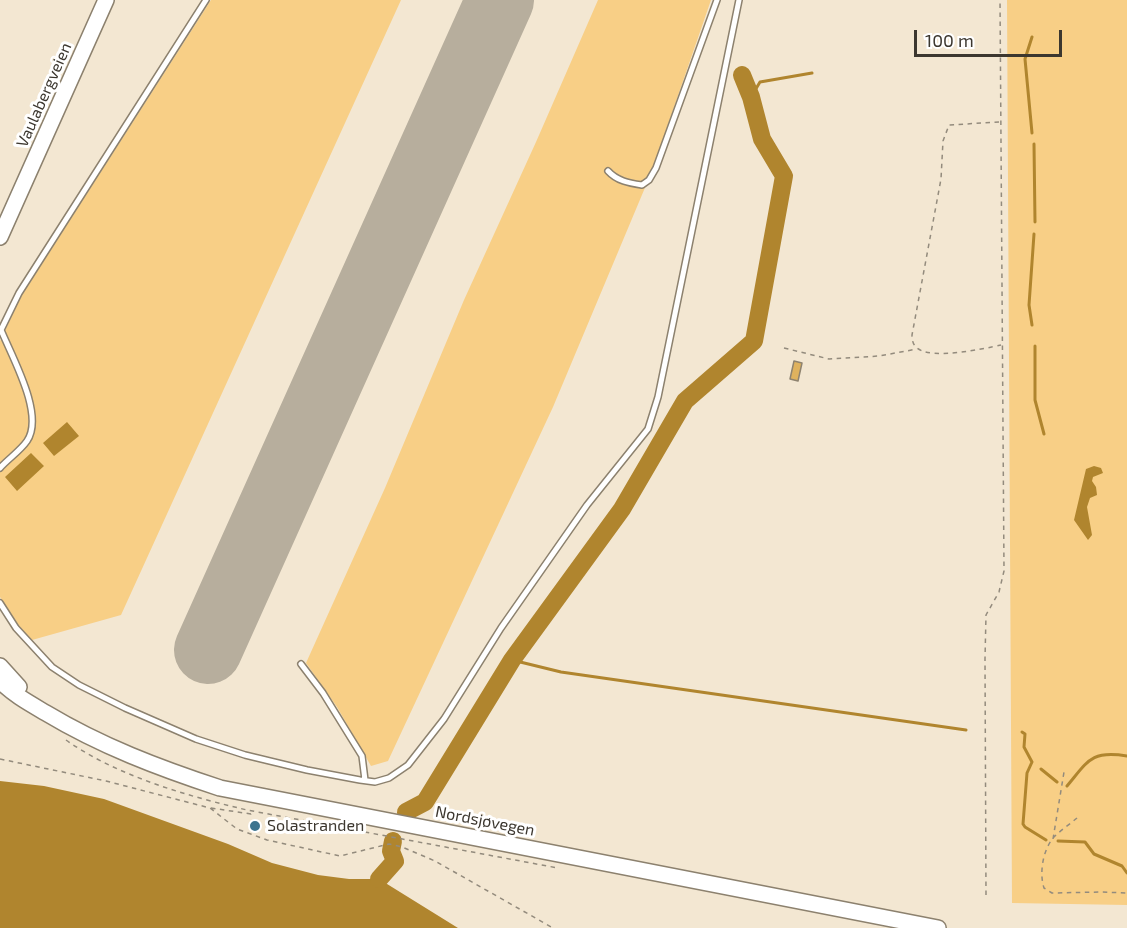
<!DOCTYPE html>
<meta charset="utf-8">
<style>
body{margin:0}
#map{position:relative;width:1127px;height:928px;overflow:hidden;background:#f3e7d2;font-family:"Exo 2",sans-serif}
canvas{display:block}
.scale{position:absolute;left:914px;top:30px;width:148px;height:27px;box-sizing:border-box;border:3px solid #3c372f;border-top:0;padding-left:8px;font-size:18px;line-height:21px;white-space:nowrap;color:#3c372f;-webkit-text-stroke:4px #fff;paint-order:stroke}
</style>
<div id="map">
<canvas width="1127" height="928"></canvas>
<div class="scale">100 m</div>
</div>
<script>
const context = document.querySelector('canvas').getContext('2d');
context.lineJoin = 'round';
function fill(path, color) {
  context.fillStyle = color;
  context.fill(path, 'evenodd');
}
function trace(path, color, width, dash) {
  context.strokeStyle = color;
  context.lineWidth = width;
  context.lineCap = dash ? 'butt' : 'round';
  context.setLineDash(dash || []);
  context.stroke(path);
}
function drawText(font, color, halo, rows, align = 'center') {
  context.font = font + ' "Exo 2",sans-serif';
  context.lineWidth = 6;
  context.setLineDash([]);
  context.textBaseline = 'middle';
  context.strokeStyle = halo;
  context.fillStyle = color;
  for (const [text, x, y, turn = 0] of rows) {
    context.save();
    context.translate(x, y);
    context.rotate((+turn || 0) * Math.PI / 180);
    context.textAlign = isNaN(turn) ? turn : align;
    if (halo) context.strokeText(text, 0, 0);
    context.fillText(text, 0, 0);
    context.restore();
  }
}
fill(new Path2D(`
 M211,0h190l-280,615 -89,25 -12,-13 -20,-30v-256l22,-46z
 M598,0h113l-59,171 -99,236 -165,354 -17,5 -34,-59 -31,-44 79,-175 79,-188 72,-158z
 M1007,0h120v905l-115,-2z`), '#f8cf86');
fill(new Path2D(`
 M67,422l12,14 -25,20 -11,-13z
 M31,453l13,13 -27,25 -12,-14z
 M1094,466l7,2 2,5 -10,4 -1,4 4,6 1,8 -7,3 -3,9 5,28 -4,5 -14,-20 12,-51z
 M0,781l44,5 60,13 124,45 44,19 46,12 31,4h30l79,49h-458z`), '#b0852e');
trace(new Path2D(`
 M751,97l9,-15 52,-9
 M1032,133l-7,-74 7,-22
 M1034,144l1,78
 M1032,325l-3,-20 5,-71
 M1035,346v54l9,34
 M512,660l49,12 405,58
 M1022,732l3,2 -1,13 8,15 -5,11 -4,51 2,3 21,13
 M1041,769l16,13
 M1067,786c21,-25 24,-36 60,-30
 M1058,841l27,1 9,12 28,12 5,7`), '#b0852e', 3);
trace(new Path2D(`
 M406,812l19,-10 87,-142 110,-151 63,-108 69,-60 30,-165 -22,-37 -11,-42 -9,-22
 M379,879l16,-18 -4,-10 2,-10`), '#b0852e', 18);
trace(new Path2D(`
 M208,650l292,-650`), '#b7ae9d', 68);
const building = new Path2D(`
 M794,361l8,2 -4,18 -8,-2z`);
fill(building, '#dfb25e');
trace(building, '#8e8370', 1.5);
const lane = new Path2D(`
 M608,171c9,10 21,12 34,14l7,-5 7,-12 61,-168
 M0,332l19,-39 187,-293
 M0,468c8,-9 20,-17 27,-27 18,-26 -15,-84 -26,-111
 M0,603l16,25 36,39 27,18 46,23 71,31 49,16 62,15 53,10 15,2 14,-4 19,-13 36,-46 57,-91 86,-123 61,-76 10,-32 81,-397
 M301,664l22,29 39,63 3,24`);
const secondary = new Path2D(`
 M0,237l106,-237
 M0,666l19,21
 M0,681c14,14 29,22 46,32 55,33 113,55 174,75l718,140`);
trace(lane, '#8c816e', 8);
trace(secondary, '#8c816e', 18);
trace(new Path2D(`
 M999,122l-50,3 -6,16 -2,38 -29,156c0,5 1,10 5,13 14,12 66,1 84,-3
 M784,348l45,11 50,-3 38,-7
 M66,740c51,36 121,56 181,70l311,58
 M0,759l106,22 104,27 27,21 30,11 73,16 49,-12 13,3 33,14 118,67
 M211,808l40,6 1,-2
 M1077,818c-7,6 -16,12 -23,19 -11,12 -15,36 -10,51l8,5 48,-1 27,1
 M1053,839l11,-67
 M986,895l-1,-236 1,-44 13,-23 5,-21 -4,-571`), '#938b7d', 1.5, [4.5, 4.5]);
trace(lane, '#fff', 5);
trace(secondary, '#fff', 15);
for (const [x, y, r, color] of [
 [255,826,6,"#3c738e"]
]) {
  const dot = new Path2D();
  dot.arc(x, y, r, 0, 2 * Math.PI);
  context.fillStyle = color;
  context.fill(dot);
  trace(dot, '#fff', 2);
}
drawText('16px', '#3c372f', '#fff', [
 ["Vaulabergveien",44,95,-66],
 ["Nordsjøvegen",485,821,11]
]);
drawText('16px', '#3c372f', '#fff', [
 ["Solastranden",267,826]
], 'left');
</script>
